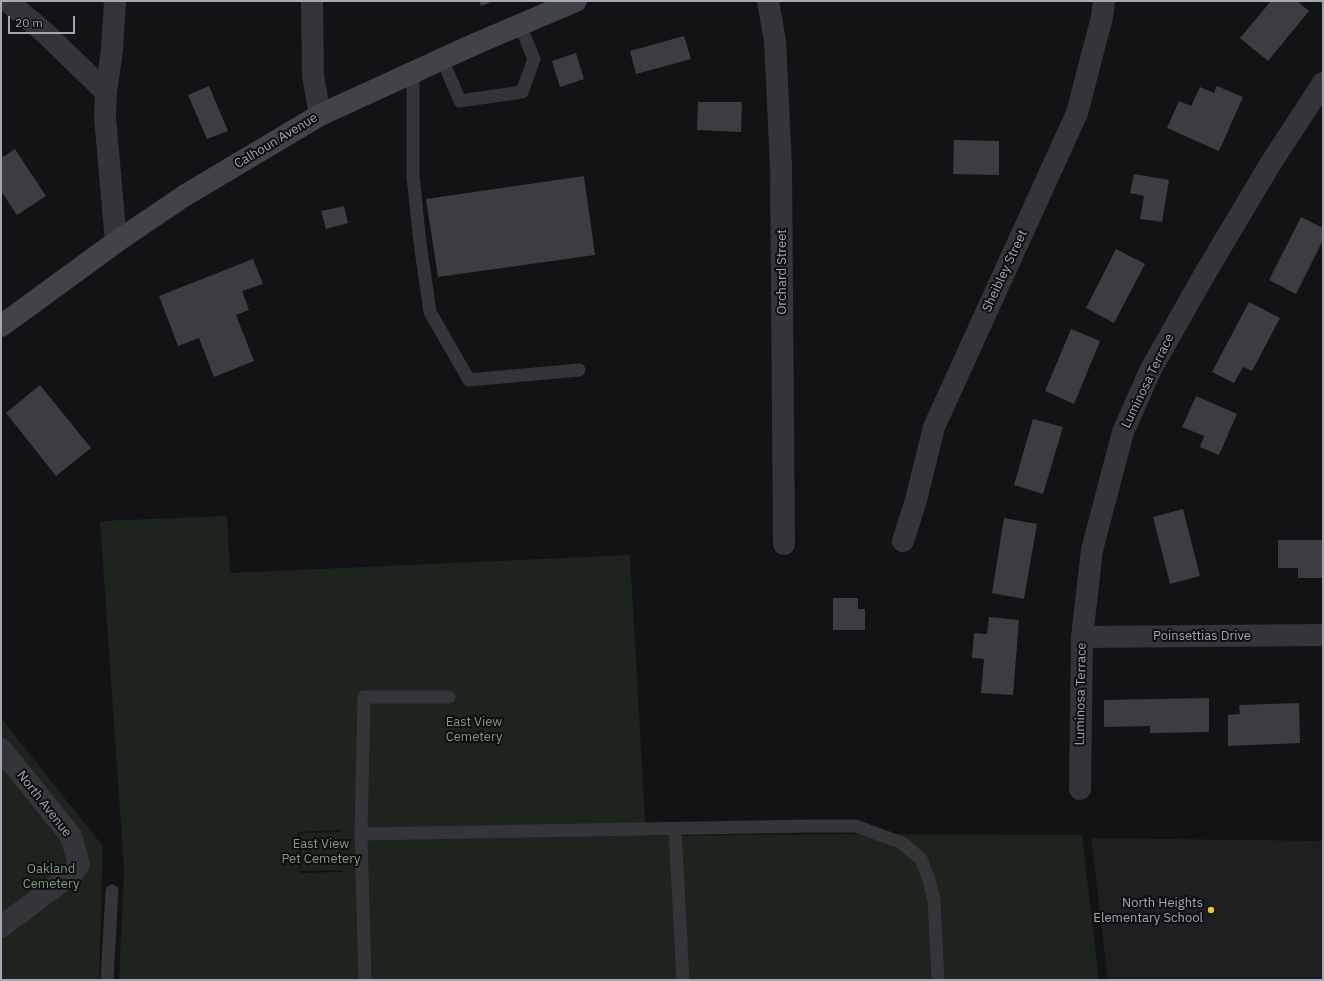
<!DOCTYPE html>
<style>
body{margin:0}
#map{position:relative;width:1324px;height:981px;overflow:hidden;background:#131214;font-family:"IBM Plex Sans",sans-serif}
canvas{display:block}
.frame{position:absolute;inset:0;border:2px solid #a4a8b4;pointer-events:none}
.scale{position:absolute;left:8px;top:16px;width:67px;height:18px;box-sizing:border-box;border:2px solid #a4a8b4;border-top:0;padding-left:5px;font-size:12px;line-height:14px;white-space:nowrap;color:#a4a8b4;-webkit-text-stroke:3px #0e0e0f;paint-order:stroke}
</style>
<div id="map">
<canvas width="1324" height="981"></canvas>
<div class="frame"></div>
<div class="scale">20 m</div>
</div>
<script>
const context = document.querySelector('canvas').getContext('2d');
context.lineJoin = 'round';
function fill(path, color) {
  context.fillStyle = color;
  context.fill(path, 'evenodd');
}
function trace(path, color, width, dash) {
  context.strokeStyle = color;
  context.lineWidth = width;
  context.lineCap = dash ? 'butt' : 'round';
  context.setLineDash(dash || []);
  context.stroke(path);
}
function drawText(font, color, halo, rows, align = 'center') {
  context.font = font + ' "IBM Plex Sans",sans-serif';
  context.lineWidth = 4;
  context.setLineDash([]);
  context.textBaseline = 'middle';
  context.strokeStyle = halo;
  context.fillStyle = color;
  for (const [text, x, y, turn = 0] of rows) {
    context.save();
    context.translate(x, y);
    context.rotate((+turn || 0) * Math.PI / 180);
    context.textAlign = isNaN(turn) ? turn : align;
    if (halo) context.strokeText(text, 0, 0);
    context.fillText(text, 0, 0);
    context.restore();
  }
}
fill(new Path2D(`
 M1091,838l232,3v139h-215z`), '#1f1f21');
fill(new Path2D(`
 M227,516l3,57 400,-18 16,281 196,-2 240,1 17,145h-980l5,-110 -24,-349zM341,830l1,42 -42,1 -2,-41z
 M1,718l102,128 -4,134h-98z
 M341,832l1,38 -41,1 -1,-38z`), '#1d241e');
fill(new Path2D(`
 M479,1h15l-13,5z
 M1271,1h26l12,10 -41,50 -28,-23z
 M684,36l7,23 -55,15 -6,-23z
 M576,53l8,26 -24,8 -8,-26z
 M209,86l19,45 -21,8 -19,-44z
 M1217,86l26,11 -24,54 -52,-23 12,-27 12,5 9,-19 14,6z
 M698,102h44l-1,30 -44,-2z
 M954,140l45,1v34l-46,-1z
 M15,149l31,47 -29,19 -16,-24v-33z
 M1134,174l35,6 -7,42 -22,-3 4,-23 -14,-3z
 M584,176l11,79 -157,22 -12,-78z
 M344,206l4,17 -22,6 -5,-18z
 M1301,217l22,11v12l-27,54 -27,-14z
 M1116,249l29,15 -31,59 -28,-15z
 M253,259l10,25 -21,7 7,19 -13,5 18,46 -40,16 -15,-39 -21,8 -19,-50z
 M1249,302l31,16 -28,53 -9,-4 -9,16 -22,-11z
 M1071,329l29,12 -26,63 -29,-13z
 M40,385l51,63 -35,28 -50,-63z
 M1196,396l41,18 -18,41 -19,-8 4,-11 -22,-9z
 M1033,419l30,8 -20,67 -29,-9z
 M1183,509l17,67 -30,8 -17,-67z
 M1004,518l33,6 -13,75 -32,-6z
 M1278,540h45v38h-25v-10h-20z
 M833,598h25v11h7v21h-32z
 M989,617l30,3 -6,75 -32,-2 3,-34 -12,-1 2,-25 13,1z
 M1209,698v34l-59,1v-7l-46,1v-27z
 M1299,703l1,40 -72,3v-31l12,-1 -1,-9z`), '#3d3d41');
trace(new Path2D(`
 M442,59l18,42 62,-9 12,-33 -14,-34
 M413,72v104l7,67 10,69 39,68 110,-10
 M675,829l8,151
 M361,834l450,-8h45l46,17 19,16 8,21 5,20 4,80
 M107,980l5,-89
 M365,980l-4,-146 3,-137h85`), '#343439', 13);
trace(new Path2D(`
 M7,1l36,30 63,61
 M115,1l-3,49 -6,42 -1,25 11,125
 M312,1l1,75 7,39
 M768,1l7,40 6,125 3,378
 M903,541l13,-41 18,-73 143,-314 25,-96 2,-16
 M1082,637l241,-2
 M1,749l70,87 8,28 -6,9 -72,54
 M1080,789l2,-152 10,-87 31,-118 28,-63 52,-92 66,-111 54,-83`), '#343439', 22);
trace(new Path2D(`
 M1,326l115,-84 68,-46 136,-81 155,-71 101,-43`), '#424349', 22);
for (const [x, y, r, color] of [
 [1211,910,4,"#ebc033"]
]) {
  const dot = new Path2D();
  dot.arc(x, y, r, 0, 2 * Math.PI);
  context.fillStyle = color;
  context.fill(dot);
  trace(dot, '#0e0e0f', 1.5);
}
drawText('13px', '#a4a8b4', '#0e0e0f', [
 ["Calhoun Avenue",276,141,-31],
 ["Sheibley Street",1005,271,-65],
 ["Orchard Street",782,272,-90],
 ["Luminosa Terrace",1148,381,-64],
 ["Poinsettias Drive",1202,636],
 ["Luminosa Terrace",1081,694,-89],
 ["North Avenue",44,804,52]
]);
drawText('13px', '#7c9f81', '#0e0e0f', [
 ["East View",474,722],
 ["Cemetery",474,737],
 ["East View",321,844],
 ["Pet Cemetery",321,859],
 ["Oakland",51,869],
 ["Cemetery",51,884]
]);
drawText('13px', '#a4a8b4', '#0e0e0f', [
 ["North Heights",1203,903],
 ["Elementary School",1203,918]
], 'right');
</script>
